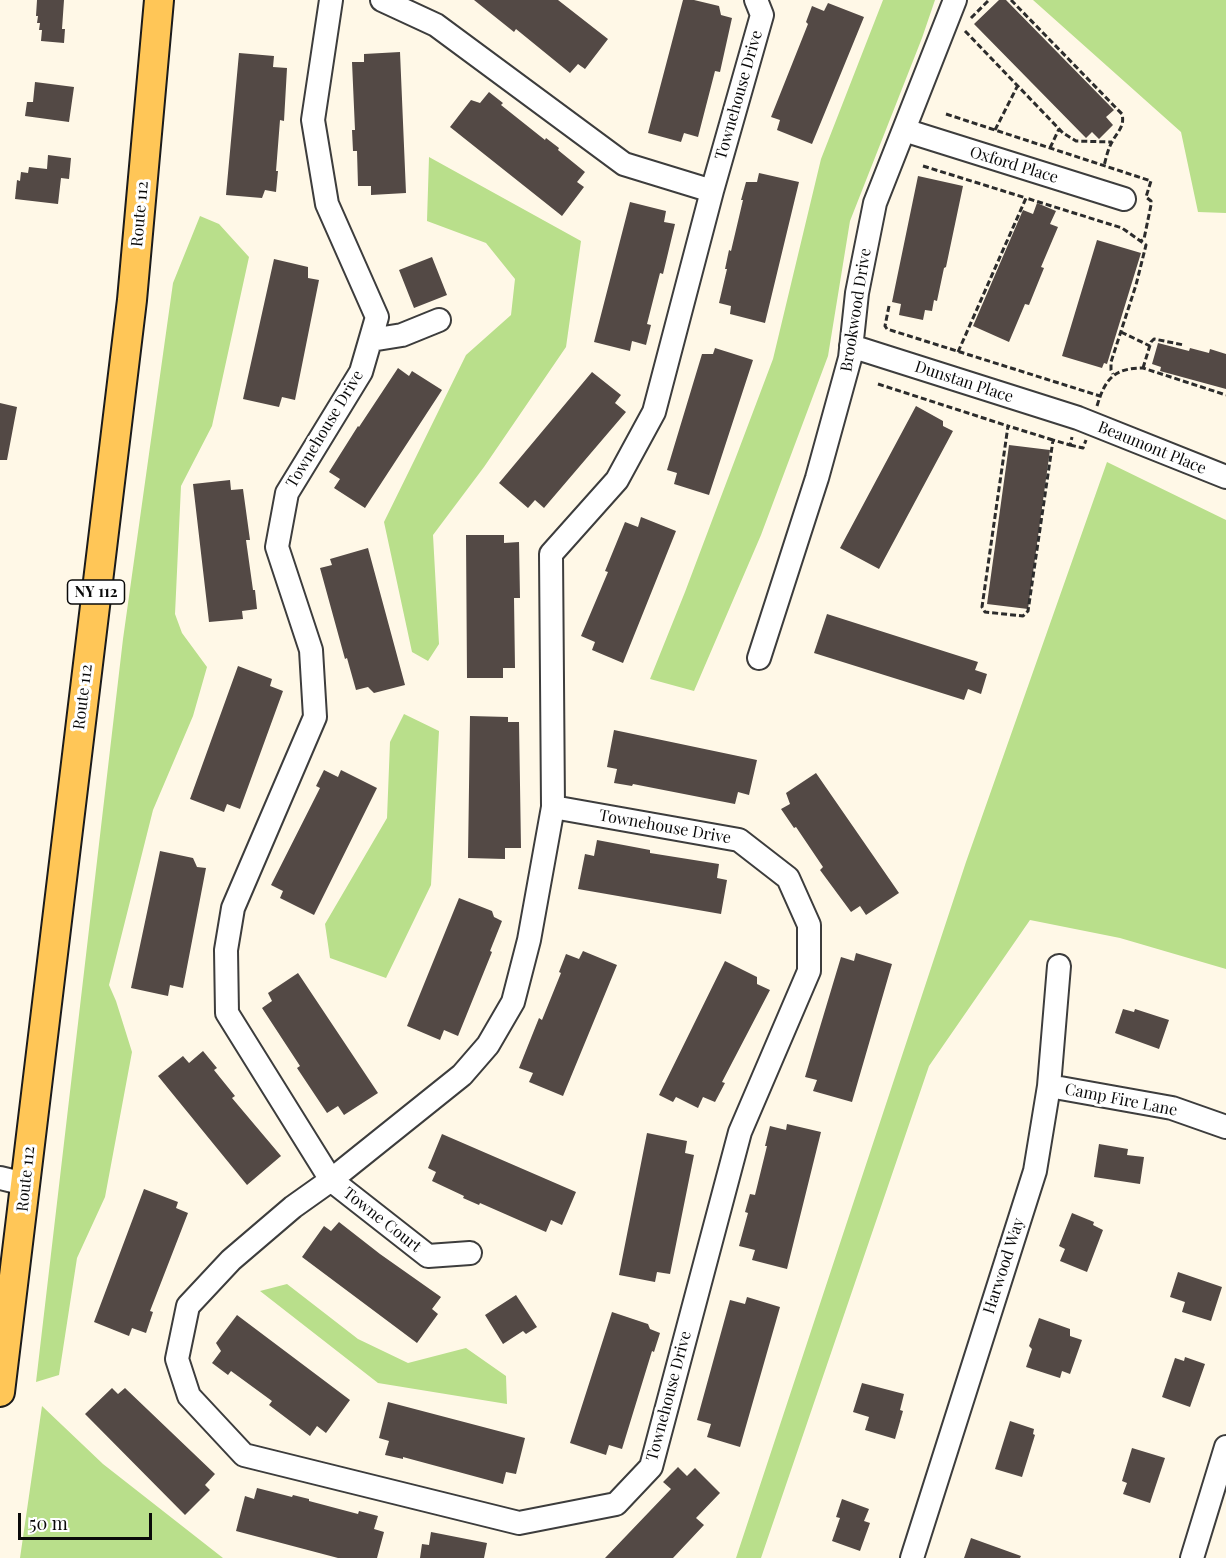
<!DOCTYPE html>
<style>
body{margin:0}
#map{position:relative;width:1226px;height:1558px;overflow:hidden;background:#fff8e7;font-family:"Playfair Display",serif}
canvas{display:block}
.scale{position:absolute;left:18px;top:1513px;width:134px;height:27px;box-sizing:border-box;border:3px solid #0a0a0a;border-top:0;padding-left:8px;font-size:18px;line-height:21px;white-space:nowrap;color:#0a0a0a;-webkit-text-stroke:4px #fff;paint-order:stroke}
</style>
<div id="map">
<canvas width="1226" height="1558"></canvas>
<div class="scale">50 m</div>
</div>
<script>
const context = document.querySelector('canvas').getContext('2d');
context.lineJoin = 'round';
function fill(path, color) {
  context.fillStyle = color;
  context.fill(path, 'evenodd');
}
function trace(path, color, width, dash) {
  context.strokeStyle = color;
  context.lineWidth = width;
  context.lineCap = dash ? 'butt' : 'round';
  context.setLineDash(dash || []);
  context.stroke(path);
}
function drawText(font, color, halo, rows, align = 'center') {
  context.font = font + ' "Playfair Display",serif';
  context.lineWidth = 6;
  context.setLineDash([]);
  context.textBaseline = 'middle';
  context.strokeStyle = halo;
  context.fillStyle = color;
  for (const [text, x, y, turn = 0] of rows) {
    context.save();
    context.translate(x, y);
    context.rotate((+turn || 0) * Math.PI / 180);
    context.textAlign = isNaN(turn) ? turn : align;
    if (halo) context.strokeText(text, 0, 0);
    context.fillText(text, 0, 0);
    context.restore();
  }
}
fill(new Path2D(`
 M883,0h52l-13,38 -72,183 -22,135 -67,179 -67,156 -44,-12 35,-87 88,-233 48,-200z
 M1033,0h193v213l-28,-1 -17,-80z
 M429,157l152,84 -15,106 -82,120 -51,68 6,109 -11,17 -16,-9 -28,-130 82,-167 45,-40 4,-36 -29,-36 -59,-22z
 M200,216l19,8 30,33 -37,169 -31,60 -6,128 7,19 25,34 -14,49 -40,94 -44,175 7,16 16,51 -27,145 -28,61 -18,117 -23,7 87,-743 50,-356z
 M1107,462l119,58v449l-106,-31 -90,-18 -101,146 -168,492h-25l230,-696z
 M404,714l35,17 -8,154 -45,93 -56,-20 -5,-34 62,-106 3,-76z
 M287,1284l71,55 50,24 58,-15 40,28 1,28 -129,-21 -118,-92z
 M42,1406l61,58 120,94h-203z`), '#b9df8b');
fill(new Path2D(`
 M37,0h27l-2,29h3l-1,14 -23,-2 1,-11h-3l1,-7h-3l1,-7h-2z
 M474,0h84l50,39 -23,30 -7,-5 -8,9 -54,-44 -2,3z
 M683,0h11l25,6 2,9 11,3 -12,54 -5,-1 -17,66 -14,-4 -3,9 -33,-9z
 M999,0h7l108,110 -8,7 7,8 -14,14 -7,-7 -6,6 -112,-114z
 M828,3l36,14 -52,127 -35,-14 3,-10 -9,-3 37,-93 -2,-2 6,-16 12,5z
 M400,52l6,141 -35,2v-9h-13l-1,-35h-4l-1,-21h3l-3,-68h12v-8z
 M239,53l35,3 -1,11 14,1 -3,53 -4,-1 -4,51h2l-2,21 -11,-2 -3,8 -36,-3z
 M35,82l39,5 -5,35 -44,-6 2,-14h6z
 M489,92l14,11 -2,2 44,35 1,-2 13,10 -1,2 27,22 -8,10 7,5 -22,29 -112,-89 21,-27 9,3z
 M48,155l23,3 -2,21 -8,-1 -3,26 -43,-5 2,-19 3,1 1,-9 7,1 1,-6 18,2z
 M759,173l40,9 -34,141 -35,-9 1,-8 -12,-3 8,-34h-2l4,-19 2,1 12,-51h-2l5,-18h11z
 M918,176l45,10 -17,81 -2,1 -7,33 -3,-1 -2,11 -7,-1 -2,10 -24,-5 2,-11 -9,-2z
 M630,202l36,9 -2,11 11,2 -12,50 -3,-1 -13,51 4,1 -5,20 -14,-4 -2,10 -36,-9z
 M1037,203l19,8 -6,13 8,3 -17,40 3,1 -15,37 -4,-1 -16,38 -36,-16 50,-116 10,4z
 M1097,240l44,13 -34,111 -3,-1 -2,5 -40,-12z
 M432,257l15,38 -33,13 -15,-38z
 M274,259l34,8v11l11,2 -24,120 -13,-3 -3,10 -36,-8z
 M1158,343l31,8 1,-3 19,5 1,-4 16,5v35l-66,-18 1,-4 -9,-3z
 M715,348l38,12 -44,135 -35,-11 3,-11 -10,-3 35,-116h11z
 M398,368l11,8 3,-5 30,19 -77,118 -31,-20 6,-9 -11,-7 29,-46 1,1z
 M592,372l29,23 -6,8 11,9 -82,96 -9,-8 -7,8 -29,-25z
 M0,403l17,4 -10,53h-7z
 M916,406l27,15v5l10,5 -74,138 -39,-21z
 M1009,445l41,5 -22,159 -41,-5z
 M230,480l1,10 12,-1 7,51h-4l7,50h2l2,19 -15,2 1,8 -34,3 -16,-138z
 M641,517l35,14 -53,132 -31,-13 3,-8 -14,-6 27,-64 -3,-1 20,-49 13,5z
 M466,535h38v8l15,-1 1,56h-6l1,70h-12v10h-36z
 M368,548l37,137 -31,8 -6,-6 -12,3 -9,-32 -2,1 -25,-91 12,-3 -2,-6z
 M827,614l151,48 -3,8 12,4 -6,20 -13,-5 -4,11 -150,-47z
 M238,666l34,13 -2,7 13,5 -43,118 -13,-5 -3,8 -34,-13z
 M470,716l38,1v5h11l2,126h-16v11l-37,-1z
 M614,730l143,30 -8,35 -11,-3 -3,12 -102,-20 -1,2 -18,-3 3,-14 -10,-2z
 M324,770l14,7 3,-7 36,18 -63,127 -34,-17 3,-7 -12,-6 49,-97 -4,-2z
 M816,773l83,120 -33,22 -6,-9 -9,6 -31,-42 3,-3 -27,-40 -2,1 -13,-19 9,-5 -4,-11z
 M597,840l53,10v3l69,11 -2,14 10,2 -6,34 -143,-25 7,-35 9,2z
 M160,851l33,7 4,9 9,1 -23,120 -13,-3 -2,11 -37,-8z
 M459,898l33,13 2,6 8,4 -12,30 2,1 -34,84 -14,-6 -4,10 -33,-14z
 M583,951l34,14 -54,131 -34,-14 4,-9 -14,-5 20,-50 3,2 19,-47 -2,-1 7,-18 13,5z
 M856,953l36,11 -40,138 -39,-11 4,-11 -12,-3 36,-120 13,4z
 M725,961l32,16v7l13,6 -48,92 3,1 -10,19 -12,-5 -5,11 -22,-11 -3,5 -14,-7z
 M298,973l80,120 -34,22 -6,-9 -11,7 -30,-45 3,-2 -38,-58 10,-7 -4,-8z
 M1123,1009l11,3 1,-3 34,11 -10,29 -44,-16z
 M203,1051l14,17 -3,2 21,26 -3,2 49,58 -34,29 -89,-109 25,-20 6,7z
 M787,1124l34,8 -34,137 -35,-9 3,-10 -16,-4 9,-33 -3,-1 5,-18 5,1 12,-49h-2l5,-20 16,4z
 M647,1133l40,8 -2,12 9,2 -24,119 -13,-2 -2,10 -36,-7z
 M442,1134l134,58 -14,33 -11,-5 -5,12 -66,-29 -1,2 -16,-7 1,-2 -32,-15 4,-9 -8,-4z
 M1099,1144l29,5 -1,6 17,2 -4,27 -46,-7z
 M144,1189l34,13 -2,6 12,5 -38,98 3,1 -7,21 -14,-5 -3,8 -35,-14z
 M1072,1213l22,9 -1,3 10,5 -16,42 -27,-11 5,-12 -6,-3z
 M339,1222l41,32 61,43 -9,12 6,5 -21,29 -115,-86 22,-31 7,5z
 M1178,1272l44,15 -11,34 -29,-9 3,-10 -15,-5z
 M516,1295l21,32 -11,7 -3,-3 -20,13 -18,-29z
 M747,1297l33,10 -40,140 -33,-10 4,-13 -14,-4 33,-120 15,4z
 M612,1312l36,12 2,5 10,4 -6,19 -2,-1 -30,98 -13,-4 -3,10 -36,-12z
 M237,1315l113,85 -24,33 -9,-7 -7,10 -41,-31 3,-4 -41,-30 -3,4 -16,-12 9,-12 -5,-8z
 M1039,1318l31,11v7l12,4 -12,34 -8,-3 -2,7 -34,-11 6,-18 -3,-3z
 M1185,1357l20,7 -15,43 -28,-10 13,-39 9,3z
 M862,1383l42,11 -4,16 3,1 -8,28 -30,-9 4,-13 -16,-5z
 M112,1388l6,6 7,-6 90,86 -10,11 5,5 -25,25 -100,-101z
 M388,1402l137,36 -9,36 -10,-2 -3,12 -100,-27v2l-18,-4 4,-14 -10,-3z
 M1010,1421l24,8 -1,5 2,1 -13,42 -27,-8z
 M1132,1448l33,10 -15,45 -27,-9 4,-11 -5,-2z
 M678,1467l9,9 8,-8 25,25 -24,25 8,7 -31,33h-68l66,-69 -8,-7z
 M257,1488l35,9 1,-2 16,4v2l49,13 1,-3 19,5 -4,13 10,3 -7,26h-39l-102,-27 9,-35 9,3z
 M842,1499l27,10 -5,12 6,2 -10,28 -28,-10 8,-23 -4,-1z
 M431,1532l56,11 -3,15h-64l2,-14 7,1z
 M971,1538l50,18 -1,2h-56z`), '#534945');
const minor = new Path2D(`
 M331,0l-18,120 14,84 50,113 -16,55 -74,121 -10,54 34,103 4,67 -82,191 -7,42 1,63 104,167 97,76 42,-3
 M382,0l54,25 188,139 88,27
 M904,130l220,69
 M371,340l31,-5 37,-15
 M851,346l227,72 148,59
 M759,658l58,-180 33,-120 7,-65 18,-90 80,-203
 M553,807l-24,133 -16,62 -25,43 -26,30 -131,105 -38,27 -62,53 -43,46 -11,53 12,37 55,59 275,68 97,-19 35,-37 89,-335 69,-161v-46l-21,-47 -49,-38 -186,-33 -2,-253 66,-74 37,-68 58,-221 50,-176 -6,-15
 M1049,1086l123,22 54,19
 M0,1178l25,6
 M912,1558l123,-387 14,-85 10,-120
 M1192,1558l34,-111`);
const major = new Path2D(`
 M0,1392l132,-1092 27,-300`);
trace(minor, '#3d3d3d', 26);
trace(major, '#1b1b1b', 32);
trace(new Path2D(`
 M1011,0l111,114c3,13 -5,18 -10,28 -4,7 -6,16 -8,24
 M971,18l18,-18
 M965,31l98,102 13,8 36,1
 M946,114l205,67 -5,16 5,4v4l-7,34 -3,2
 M995,130l23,-45
 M1050,148l9,-19
 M923,166l103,32
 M889,306l-4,20 2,3 213,67
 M1121,332l29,14
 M958,352l68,-154 96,30 24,17 -10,40 -25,77v8l2,4
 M1143,368l8,-26 3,-3 30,6
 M878,384l130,42
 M1097,406c8,-27 17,-38 46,-38l83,27
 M1053,440l-45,-14 -26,181 3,5 38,4 5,-5 25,-171 17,5 2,-8
 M1070,445l13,3 3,-8`), '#2c2c2c', 3, [6, 3]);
trace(minor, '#fff', 22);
trace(major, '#ffc657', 28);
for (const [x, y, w] of [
 [96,592,57]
]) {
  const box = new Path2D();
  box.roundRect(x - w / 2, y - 12, w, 24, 4.5);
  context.fillStyle = '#fff';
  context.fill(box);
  trace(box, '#0a0a0a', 1.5);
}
drawText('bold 15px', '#0a0a0a', null, [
 ["NY 112",96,592]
]);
drawText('16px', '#0a0a0a', '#fff', [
 ["Townehouse Drive",739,95,-74],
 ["Oxford Place",1014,165,17],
 ["Route 112",140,214,-85],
 ["Brookwood Drive",856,310,-81],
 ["Dunstan Place",964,382,18],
 ["Townehouse Drive",325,429,-59],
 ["Beaumont Place",1152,448,22],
 ["Route 112",83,697,-83],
 ["Townehouse Drive",665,827,10],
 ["Camp Fire Lane",1121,1100,11],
 ["Route 112",26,1179,-84],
 ["Towne Court",382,1220,38],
 ["Harwood Way",1004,1266,-72],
 ["Townehouse Drive",669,1396,-75]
]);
</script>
